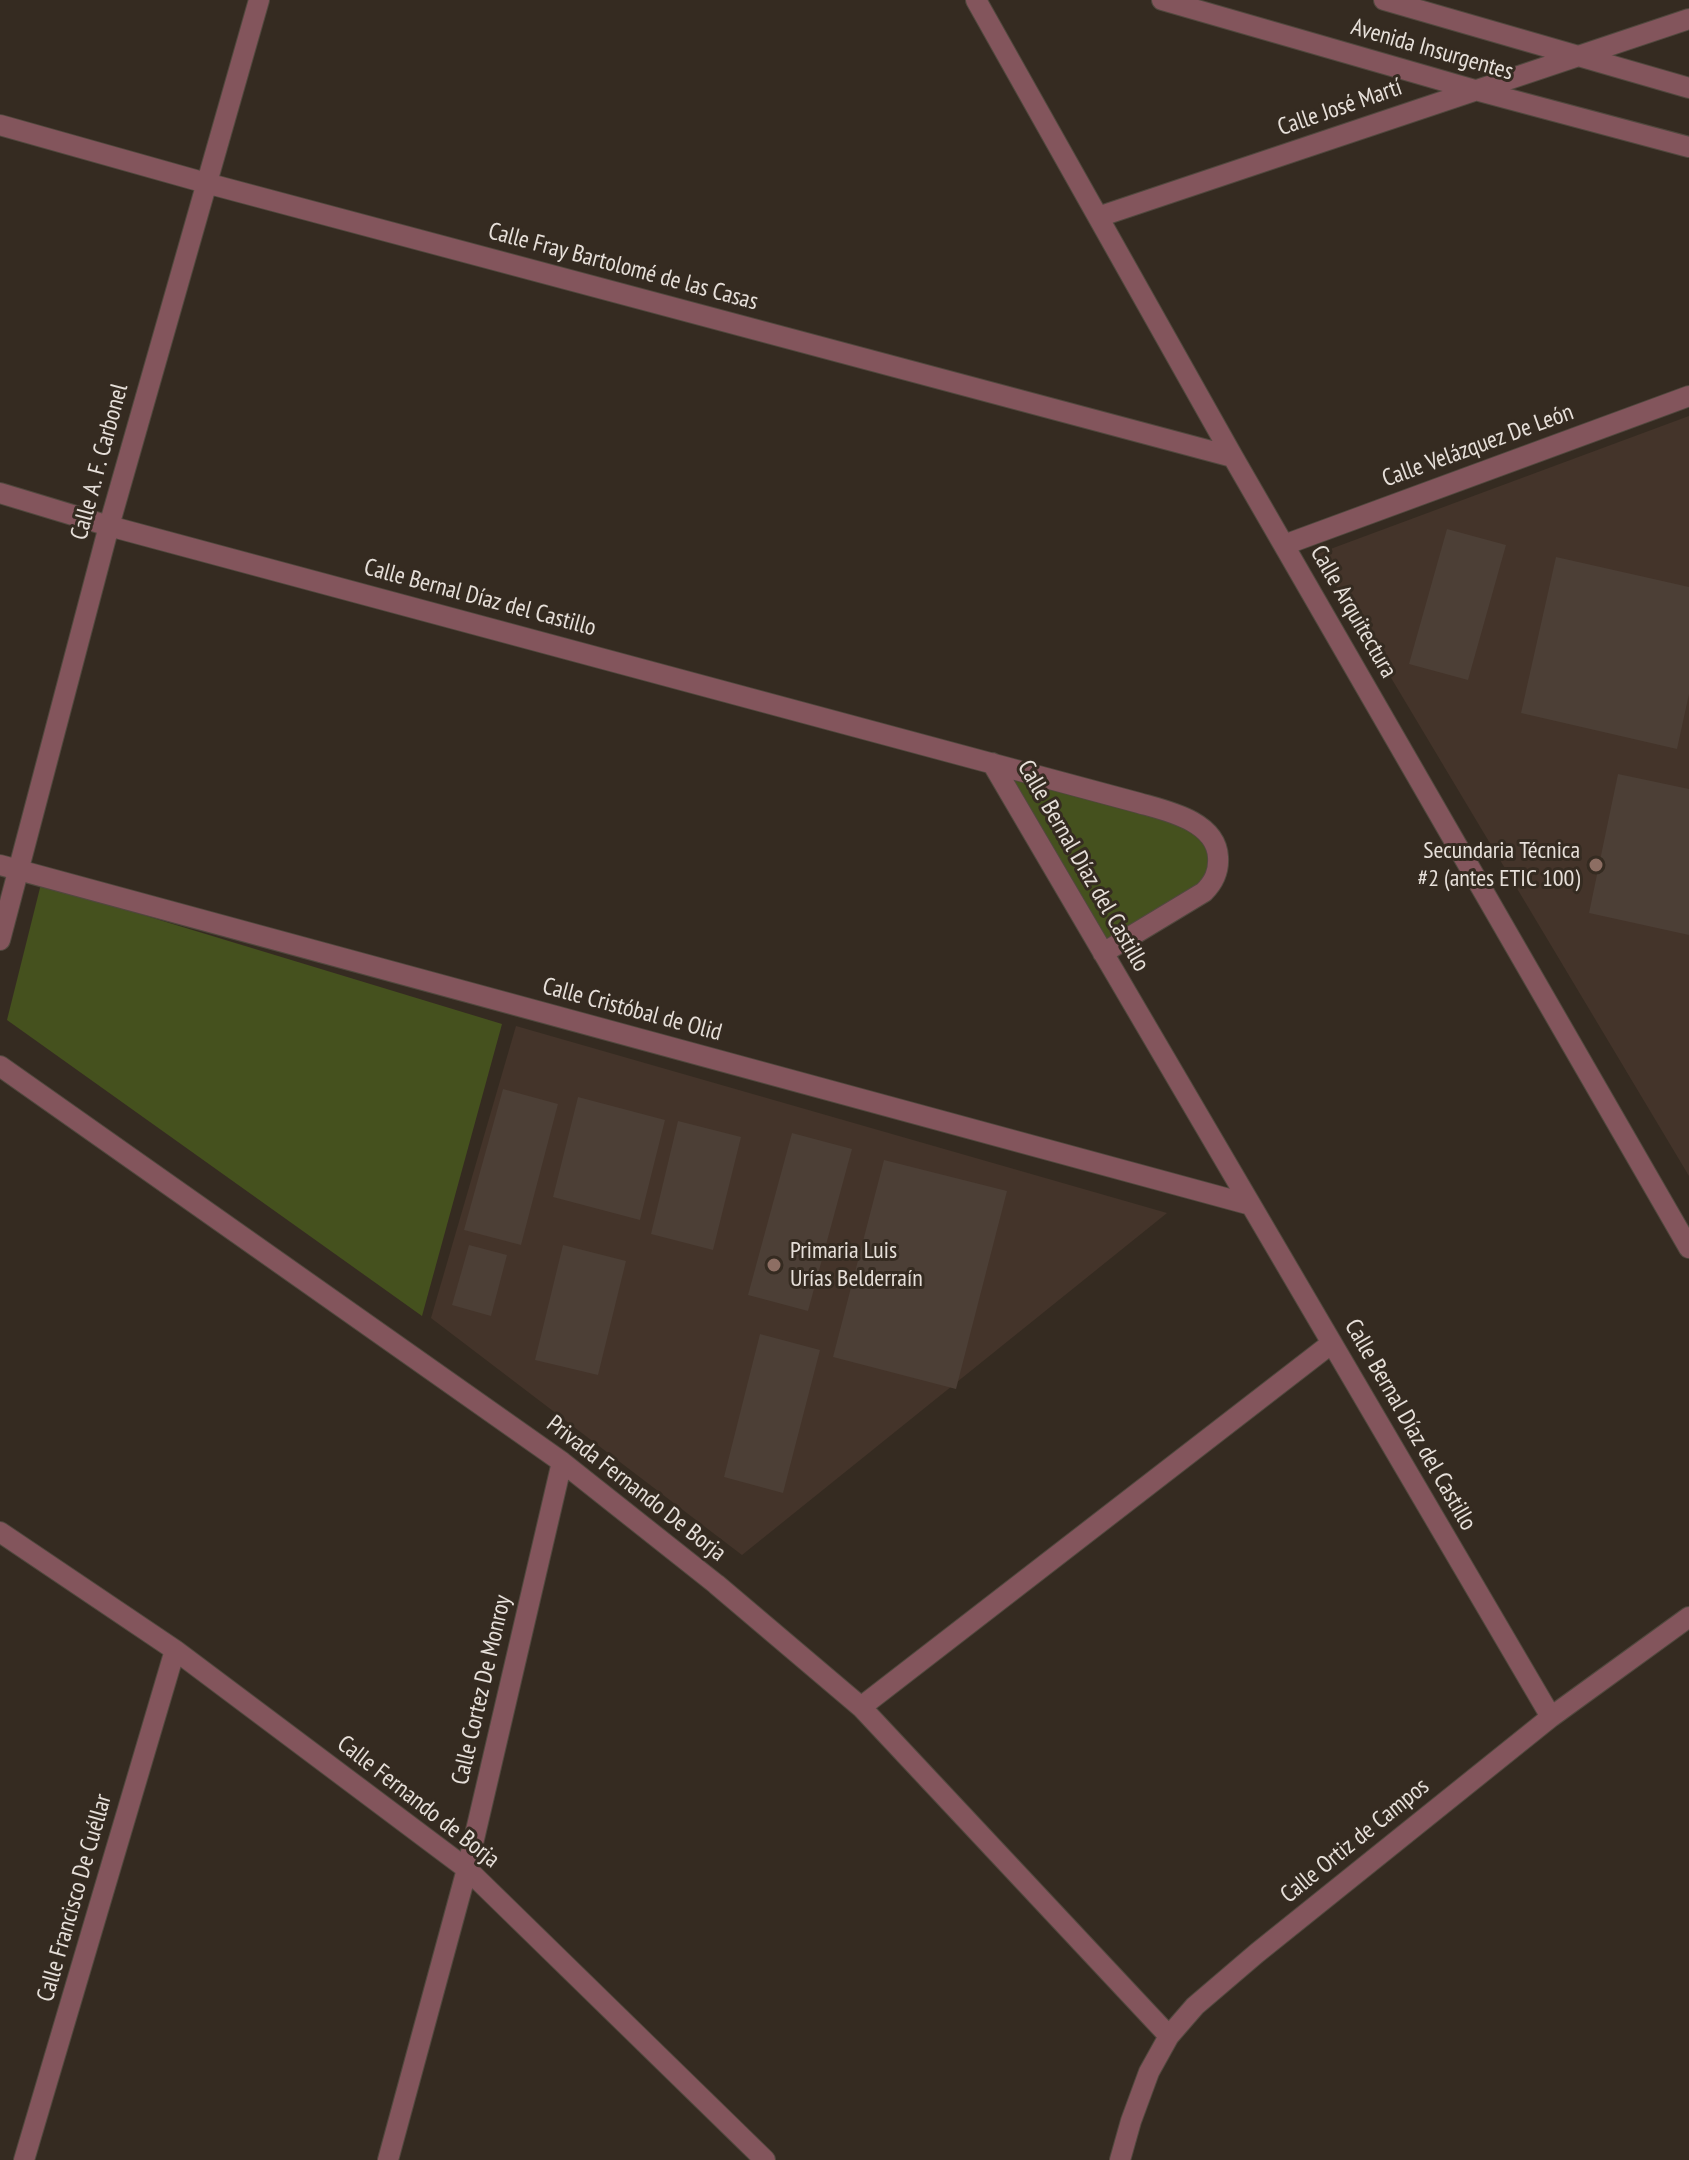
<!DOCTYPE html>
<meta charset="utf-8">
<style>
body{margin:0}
canvas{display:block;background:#352b21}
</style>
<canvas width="1689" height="2160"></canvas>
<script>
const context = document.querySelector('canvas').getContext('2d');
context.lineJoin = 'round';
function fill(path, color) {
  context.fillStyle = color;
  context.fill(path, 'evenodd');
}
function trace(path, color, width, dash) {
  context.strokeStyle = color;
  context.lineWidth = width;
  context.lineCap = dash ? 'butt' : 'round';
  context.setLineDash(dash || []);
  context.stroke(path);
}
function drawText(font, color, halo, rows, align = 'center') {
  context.font = font + ' "PT Sans Narrow",sans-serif';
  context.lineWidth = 6;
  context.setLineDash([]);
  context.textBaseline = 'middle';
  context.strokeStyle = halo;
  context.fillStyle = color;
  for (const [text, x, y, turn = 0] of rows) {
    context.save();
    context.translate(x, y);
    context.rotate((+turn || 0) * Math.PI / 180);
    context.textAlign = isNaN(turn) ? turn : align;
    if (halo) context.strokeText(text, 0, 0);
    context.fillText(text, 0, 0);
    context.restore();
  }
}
fill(new Path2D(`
 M1689,416v760l-372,-622z
 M516,1026l651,187 -425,342 -311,-237z`), '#44342a');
fill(new Path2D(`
 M992,763l218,72 4,44 -111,74z
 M41,884l461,140 -80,292 -415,-296z`), '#45511e');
fill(new Path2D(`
 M1447,529l59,16 -38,135 -59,-16z
 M1556,557l133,30v107l-12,55 -156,-36z
 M1618,774l71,15v146l-100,-22z
 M503,1089l55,15 -37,141 -57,-15z
 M578,1097l87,23 -25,100 -87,-23z
 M678,1121l63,16 -28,113 -62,-16z
 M792,1133l60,16 -44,162 -60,-16z
 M884,1160l123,31 -51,198 -123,-32z
 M469,1245l38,10 -16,61 -39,-11z
 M563,1245l63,16 -28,114 -63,-15z
 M760,1334l60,16 -37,143 -59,-16z`), '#4c3f36');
const minor = new Path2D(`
 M976,0l257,457 456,791
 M1162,0l313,90 214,57
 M1384,0l305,88
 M0,125l206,58 1027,274
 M1098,217l591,-198
 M0,493l109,33 1030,277c28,8 77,18 79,54 1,15 -4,25 -14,35l-101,61
 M1284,545l405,-149
 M992,763l559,954
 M0,865l1251,340
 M0,940l109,-414 150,-526
 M0,1066l562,396 154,122 145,123 308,329
 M0,1532l175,118 292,219 298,291
 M861,1707l471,-364
 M24,2160l151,-510
 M388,2160l79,-291 95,-407
 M1120,2160l11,-39 18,-49 20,-36 26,-30 62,-53 294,-236 138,-100`);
trace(minor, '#51483e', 22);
trace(minor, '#83555c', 20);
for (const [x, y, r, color] of [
 [1596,865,8,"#8d6e63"],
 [774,1265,8,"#8d6e63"]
]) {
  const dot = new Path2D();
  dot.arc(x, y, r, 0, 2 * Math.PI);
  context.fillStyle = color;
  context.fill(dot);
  trace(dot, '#352b21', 3);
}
drawText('24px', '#e6dfd9', '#352b21', [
 ["Avenida Insurgentes",1432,50,16],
 ["Calle José Martí",1340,108,-19],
 ["Calle Fray Bartolomé de las Casas",623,267,15],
 ["Calle Velázquez De León",1478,446,-20],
 ["Calle A. F. Carbonel",100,462,-75],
 ["Calle Bernal Díaz del Castillo",480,598,15],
 ["Calle Arquitectura",1353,612,60],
 ["Calle Bernal Díaz del Castillo",1083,866,60],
 ["Calle Cristóbal de Olid",632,1010,15],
 ["Calle Bernal Díaz del Castillo",1410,1425,60],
 ["Privada Fernando De Borja",636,1489,38],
 ["Calle Cortez De Monroy",482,1690,-77],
 ["Calle Fernando de Borja",418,1802,38],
 ["Calle Ortiz de Campos",1355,1841,-39],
 ["Calle Francisco De Cuéllar",75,1898,-74]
]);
drawText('24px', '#e6dfd9', '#352b21', [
 ["Secundaria Técnica",1580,851],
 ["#2 (antes ETIC 100)",1580,879],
 ["Primaria Luis",790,1251,"left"],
 ["Urías Belderraín",790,1279,"left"]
], 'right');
</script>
